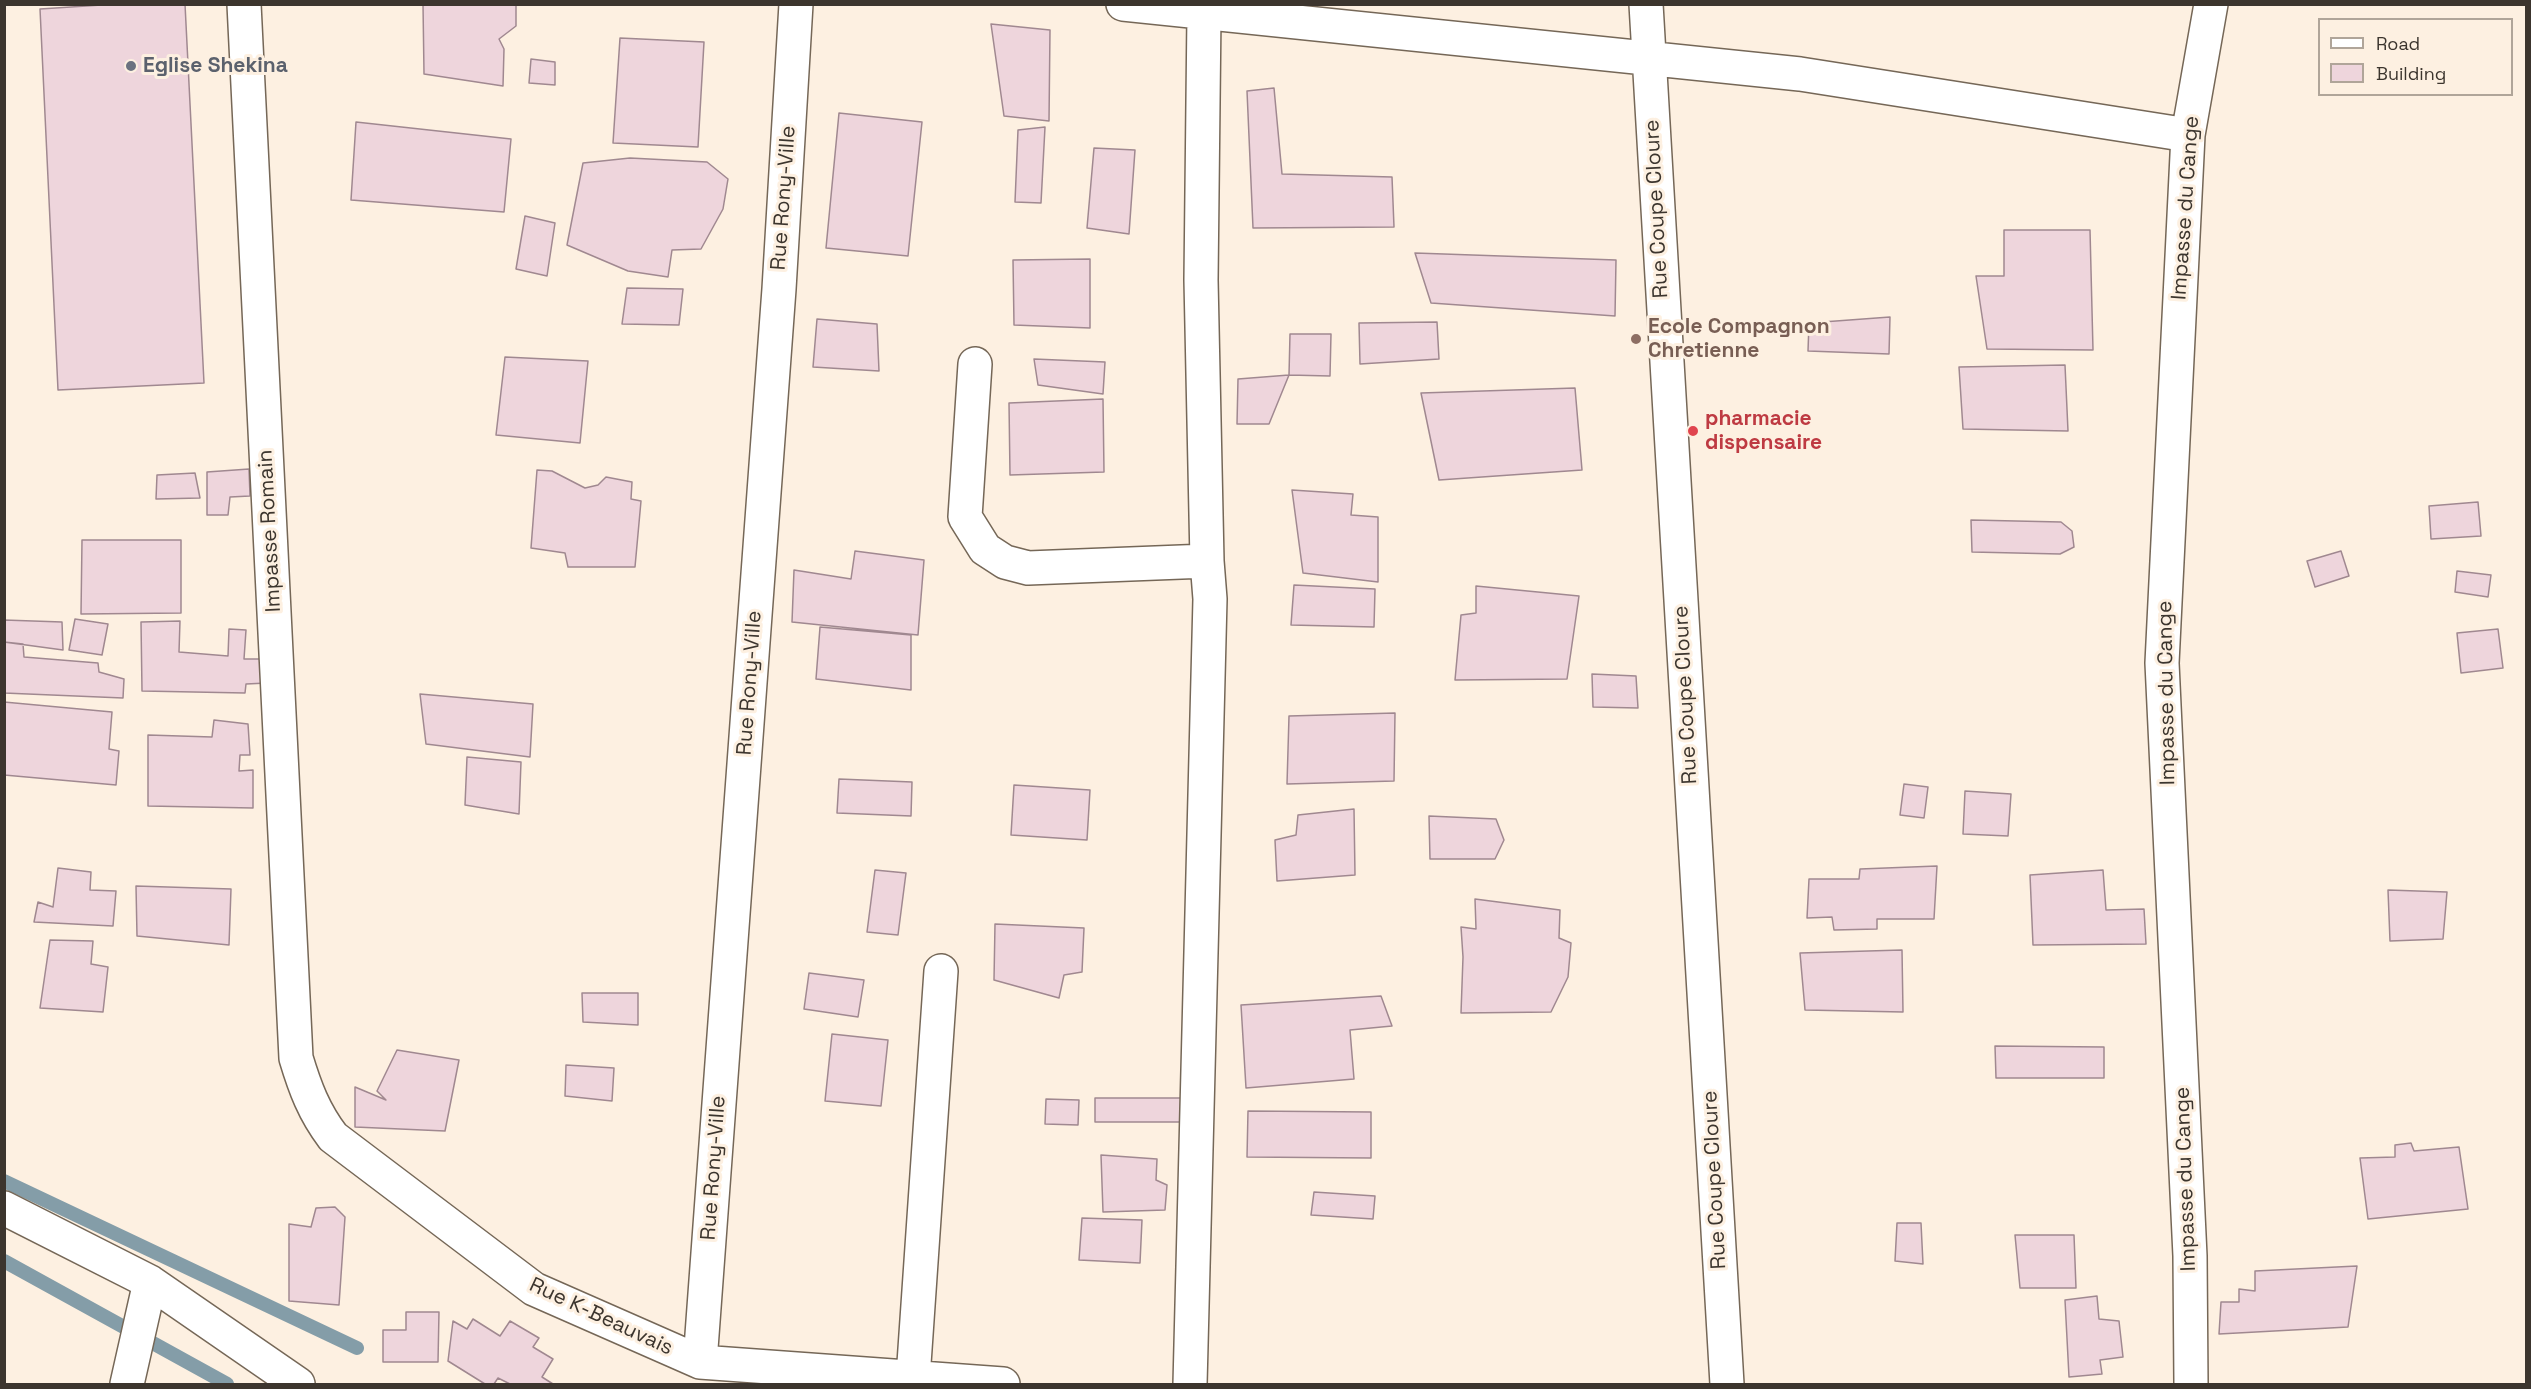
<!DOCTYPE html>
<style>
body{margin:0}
#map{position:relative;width:2531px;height:1389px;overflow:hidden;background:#fdf0e1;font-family:"Space Grotesk",sans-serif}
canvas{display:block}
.frame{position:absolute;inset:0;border:6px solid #3c352e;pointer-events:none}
.legend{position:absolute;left:2318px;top:18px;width:195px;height:78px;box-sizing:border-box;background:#fdf0e1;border:2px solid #b0a599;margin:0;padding:8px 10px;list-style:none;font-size:18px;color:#3c352e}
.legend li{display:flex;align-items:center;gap:12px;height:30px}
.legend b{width:30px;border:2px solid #b0a599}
</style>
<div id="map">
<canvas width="2531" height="1389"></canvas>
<div class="frame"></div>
<ul class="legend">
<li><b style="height:8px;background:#fff"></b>Road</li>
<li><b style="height:16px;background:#eed5dc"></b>Building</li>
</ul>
</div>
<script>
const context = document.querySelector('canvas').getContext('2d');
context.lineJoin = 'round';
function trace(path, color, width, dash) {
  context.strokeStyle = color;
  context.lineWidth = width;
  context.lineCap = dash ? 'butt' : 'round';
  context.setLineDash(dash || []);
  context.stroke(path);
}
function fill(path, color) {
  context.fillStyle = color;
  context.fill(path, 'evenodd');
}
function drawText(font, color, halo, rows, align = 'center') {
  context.font = font + ' "Space Grotesk",sans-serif';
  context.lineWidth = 6;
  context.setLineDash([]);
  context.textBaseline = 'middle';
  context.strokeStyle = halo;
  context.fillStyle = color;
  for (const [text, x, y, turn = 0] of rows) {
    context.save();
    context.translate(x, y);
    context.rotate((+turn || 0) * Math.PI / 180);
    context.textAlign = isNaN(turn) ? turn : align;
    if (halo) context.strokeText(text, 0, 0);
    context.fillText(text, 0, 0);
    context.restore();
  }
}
trace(new Path2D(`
 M4,1181l353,167
 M4,1261l223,123`), '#849da8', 14);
const building = new Path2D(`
 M117,4h68l19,379 -146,7 -18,-381z
 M423,4h93v22l-17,13 5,10 -1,37 -79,-12z
 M991,24l59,6 -1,91 -45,-5z
 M620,38l84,4 -6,105 -85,-4z
 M531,59l24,3v23l-26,-2z
 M1274,88l8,86 110,3 2,50 -141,1 -6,-137z
 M839,113l83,9 -14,134 -82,-8z
 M356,122l155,17 -7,73 -153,-12z
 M1045,127l-4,76 -26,-1 3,-72z
 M1094,148l41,2 -6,84 -42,-6z
 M630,158l77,4 21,17 -5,30 -22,40 -29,1 -4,27 -40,-6 -61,-26 16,-82z
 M525,216l30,7 -8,53 -31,-7z
 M2004,230h86l3,120 -106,-1 -11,-73h28z
 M1415,253l201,7 -1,56 -184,-13z
 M1090,259v69l-76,-3 -1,-65z
 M627,288l56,1 -4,36 -57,-1z
 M1890,317l-1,37 -81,-3 1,-28z
 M817,319l60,5 2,47 -66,-4z
 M1437,322l2,37 -79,5 -1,-41z
 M1290,334h41l-1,42 -41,-1z
 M505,357l83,4 -8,82 -84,-8z
 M1034,359l71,3 -2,32 -65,-9z
 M2065,365l3,66 -105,-2 -4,-62z
 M1289,375l-20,49h-32l1,-45z
 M1575,388l7,82 -143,10 -18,-87z
 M1103,399l1,73 -94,3 -1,-72z
 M249,469l1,27 -20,1 -2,18h-21v-43z
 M537,470l15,1 33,17 13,-3 8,-8 26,5 -1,17 10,2 -6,66h-67l-3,-14 -34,-5z
 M195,473l5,25 -44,1 1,-24z
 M1292,490l61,4 -2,21 27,2v65l-75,-9z
 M2478,502l3,34 -50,3 -2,-33z
 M1971,520l90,2 11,9 2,16 -14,7 -88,-2z
 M82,540h99v73l-100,1z
 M855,551l69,9 -6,75 -126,-13 2,-52 57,9z
 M2341,551l8,25 -34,11 -8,-26z
 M2457,571l34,4 -3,22 -33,-5z
 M1294,585l81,4 -1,38 -83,-2z
 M1476,586l103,10 -12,83 -112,1 6,-65 15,-2z
 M75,619l33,5 -6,31 -33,-5z
 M4,620l58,2 1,28 -59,-8z
 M180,621l-1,31 49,4 1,-27 17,1 -2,29h22l1,24 -21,1 -1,9 -103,-2 -1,-69z
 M820,627l91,8v55l-95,-11z
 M2498,629l5,39 -42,5 -4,-40z
 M4,642l19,2 1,13 74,6 1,9 25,7 -1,19 -119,-5z
 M1592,674l44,2 2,32 -45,-1z
 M420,694l113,10 -3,53 -104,-13z
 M4,702l108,10 -3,37 10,2 -3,34 -112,-10z
 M1395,713l-1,68 -107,3 2,-68z
 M214,720l34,4 2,31h-10l-1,16 14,-1v38l-105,-2v-71l64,2z
 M467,757l54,5 -2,52 -54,-9z
 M839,779l73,3 -1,34 -74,-3z
 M1904,784l24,3 -4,31 -24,-3z
 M1014,785l76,5 -3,50 -76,-5z
 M1965,791l46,3 -3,42 -45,-2z
 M1354,809l1,66 -78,6 -2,-41 21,-5 2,-20z
 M1429,816l67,3 8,21 -9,19h-65z
 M1937,866l-3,53h-57v10l-43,1 -2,-13 -25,1 2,-39h50l1,-10z
 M58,868l33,4 -1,18 26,1 -3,35 -79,-4 4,-20 15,5z
 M875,870l31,3 -8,62 -31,-3z
 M2103,870l3,40 38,-1 2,35 -113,1 -3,-70z
 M136,886l95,3 -2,56 -92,-9z
 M2388,890l59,2 -4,47 -53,2z
 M1475,899l85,11 -1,28 12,5 -3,34 -17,35 -90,1 2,-56 -2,-30 15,2z
 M995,924l89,4 -2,44 -18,3 -5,23 -65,-18z
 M50,940l43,1 -2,23 17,3 -5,45 -63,-4z
 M1902,950l1,62 -98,-2 -5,-57z
 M809,973l55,7 -6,37 -54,-8z
 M582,993h56v32l-55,-3z
 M1381,996l11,30 -42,4 4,49 -108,9 -5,-83z
 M832,1034l56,6 -7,66 -56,-5z
 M1995,1046l109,1v31h-108z
 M397,1050l62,10 -14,71 -90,-4v-40l31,13 -9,-9z
 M566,1065l48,3 -2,33 -47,-5z
 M1095,1098h90v24h-90z
 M1046,1099l33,1 -1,25 -33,-1z
 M1248,1111l123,1v46l-124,-1z
 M2411,1143l3,8 45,-4 9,62 -100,10 -8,-61 35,-1v-12z
 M1101,1155l56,4 -1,21 11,5 -2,25 -62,2z
 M1314,1192l61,4 -2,23 -62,-4z
 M335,1207l10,10 -6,88 -50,-4v-77l22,3 5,-19z
 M1082,1218l60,2 -2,43 -61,-3z
 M1897,1223h24l2,41 -28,-3z
 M2015,1235h59l2,53h-56z
 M2357,1266l-9,61 -129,7 2,-32h18v-13l16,2v-20z
 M2097,1296l2,23 20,2 4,36 -23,3 2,14 -33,3 -4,-77z
 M406,1312h33l-1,50h-55v-32h23z
 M473,1319l27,17 10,-15 29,17 -6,9 20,12 -11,18 11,7h-43l-12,-6 -4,6h-9l-37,-23 5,-40 14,8z`);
fill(building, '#eed5dc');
trace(building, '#a08890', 1.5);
const minor = new Path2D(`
 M244,4l52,1054c9,30 18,54 37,79l201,152 166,73 303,22
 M1123,4l677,70 388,61
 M1646,4l81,1380
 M1204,13l-3,267 6,281
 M975,364l-10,153 20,32 20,13 23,6 179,-7 3,38 -20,785
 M4,1208l146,74 148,102
 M700,1362l79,-1073 17,-285
 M913,1378l28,-407
 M127,1384l23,-102
 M2191,1384l-1,-128 -28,-593 26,-528 23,-131`);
trace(minor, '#756757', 36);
trace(minor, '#fff', 33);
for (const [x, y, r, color] of [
 [131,66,6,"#6b7280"],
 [1636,339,6,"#8d6e63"],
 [1693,431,6,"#e0444e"]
]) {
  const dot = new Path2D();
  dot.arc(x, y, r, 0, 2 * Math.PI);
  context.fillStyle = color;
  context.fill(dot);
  trace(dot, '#fdf0e1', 2);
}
drawText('bold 21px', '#5b616d', '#fdf0e1', [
 ["Eglise Shekina",143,66]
], 'left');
drawText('21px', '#3c352e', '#fdf0e1', [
 ["Rue Rony-Ville",784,198,-86],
 ["Impasse du Cange",2186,208,-86],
 ["Rue Coupe Cloure",1657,209,-93],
 ["Impasse Romain",270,531,-93],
 ["Rue Rony-Ville",750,683,-86],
 ["Impasse du Cange",2167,693,-91],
 ["Rue Coupe Cloure",1686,695,-93],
 ["Rue Rony-Ville",714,1168,-86],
 ["Impasse du Cange",2186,1179,-92],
 ["Rue Coupe Cloure",1715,1180,-93],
 ["Rue K-Beauvais",601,1317,25]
]);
drawText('bold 21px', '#785e54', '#fdf0e1', [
 ["Ecole Compagnon",1648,327],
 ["Chretienne",1648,351]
], 'left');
drawText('bold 21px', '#be3a42', '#fdf0e1', [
 ["pharmacie",1705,419],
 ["dispensaire",1705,443]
], 'left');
</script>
